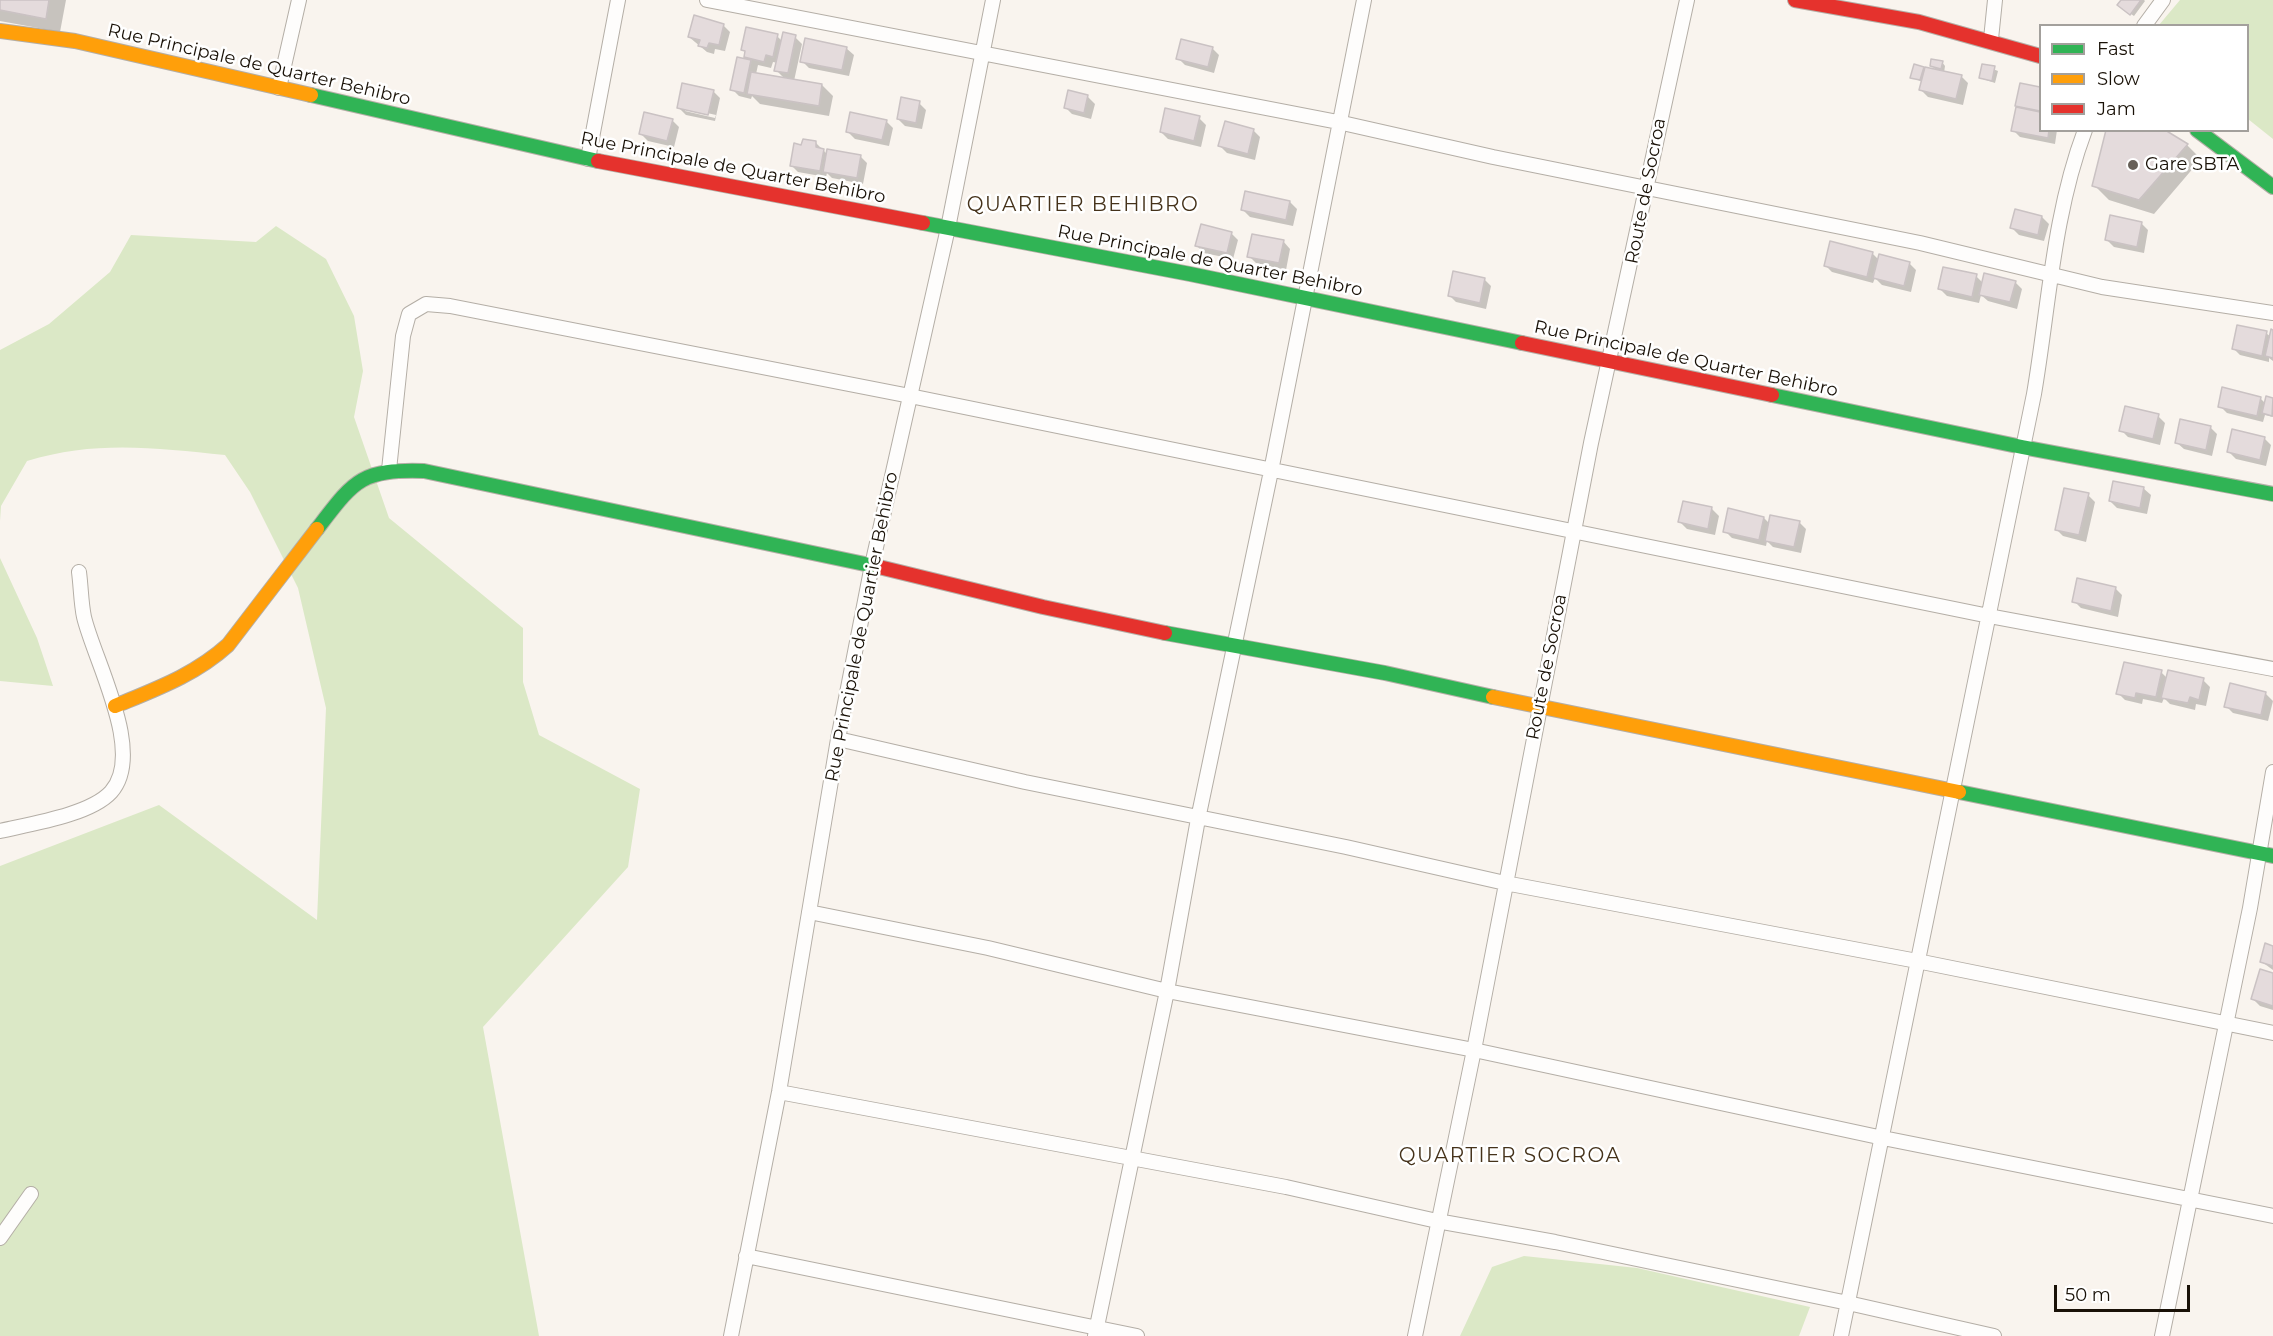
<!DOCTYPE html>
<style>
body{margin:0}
#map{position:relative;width:2273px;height:1336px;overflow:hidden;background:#f9f4ee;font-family:Montserrat,sans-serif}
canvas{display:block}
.legend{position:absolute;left:2039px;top:24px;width:210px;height:108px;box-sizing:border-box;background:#fff;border:2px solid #a3a09c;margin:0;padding:8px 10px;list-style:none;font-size:18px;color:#191107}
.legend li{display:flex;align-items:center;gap:12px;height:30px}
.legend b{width:30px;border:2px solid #a3a09c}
.scale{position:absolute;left:2054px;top:1285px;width:136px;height:27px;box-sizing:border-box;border:3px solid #191107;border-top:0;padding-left:8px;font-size:18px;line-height:21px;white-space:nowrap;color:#191107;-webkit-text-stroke:4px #fff;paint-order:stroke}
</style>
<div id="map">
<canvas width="2273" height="1336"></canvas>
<ul class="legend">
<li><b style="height:8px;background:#30b455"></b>Fast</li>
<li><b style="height:8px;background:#ff9f0a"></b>Slow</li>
<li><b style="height:8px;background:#e5322d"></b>Jam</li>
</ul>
<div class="scale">50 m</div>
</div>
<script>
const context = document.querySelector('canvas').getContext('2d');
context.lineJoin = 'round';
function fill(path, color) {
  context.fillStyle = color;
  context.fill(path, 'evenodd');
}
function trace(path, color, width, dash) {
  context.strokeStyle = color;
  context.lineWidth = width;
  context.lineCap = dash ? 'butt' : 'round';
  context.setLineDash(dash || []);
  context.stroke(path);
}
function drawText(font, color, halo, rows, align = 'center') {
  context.font = font + ' Montserrat,sans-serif';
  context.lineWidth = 5;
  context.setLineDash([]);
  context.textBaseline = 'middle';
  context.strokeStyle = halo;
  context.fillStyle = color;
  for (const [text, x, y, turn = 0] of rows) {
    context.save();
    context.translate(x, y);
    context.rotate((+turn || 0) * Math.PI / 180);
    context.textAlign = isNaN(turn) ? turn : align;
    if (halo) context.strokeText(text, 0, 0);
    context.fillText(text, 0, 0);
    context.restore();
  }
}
fill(new Path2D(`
 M2180,0h93v139l-25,-20v-93l-89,-1z
 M276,226l50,33 28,57 9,55 -9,46 35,101 134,110v54l16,53 101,54 -12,78 -145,160 56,309h-539v-470l159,-61 158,115 9,-212 -28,-120 -48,-96 -25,-37c-69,-7 -130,-15 -198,6l-26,45 -1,15v-171l49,-26 61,-52 21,-37 125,7z
 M0,558l37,80 16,48 -53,-5z
 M1524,1256l113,12 173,39 -11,29h-339l32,-69z`), '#dbe8c6');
fill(new Path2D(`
 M0,0h66l-6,32 -60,-11z
 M2123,0h21l1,1 -11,15 -12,-8z
 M723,25l7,7 -5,19 -10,-2 -1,5 -7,-2 -18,-15z
 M777,36l5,5 13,-4 7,7 -8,37 28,4 11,11 -4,20 -69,-12 -8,-8 -1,3 -12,-3 -7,-7 13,-29 1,-7 -3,-4zM773,62l5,1 -2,7 9,9 -29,-5 2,-9 13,3z
 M846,48l8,7 -5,21 -40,-8 -7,-7z
 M1212,48l7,7 -5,18 -29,-8 -7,-7z
 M1942,62l3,4 -1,7 17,3 7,7 -5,22 -35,-8 -7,-7 1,-8 -10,-5 11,-9 14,3 -6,-6z
 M1983,65l15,6 -3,12 -15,-5z
 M2021,85l19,3v42h17l-2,14 -35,-7 -7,-7z
 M713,91l7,7 -5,23 -29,-6 -7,-7zM685,108l31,7 -1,3 -30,-7z
 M1069,92l19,5 7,7 -4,15 -19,-5 -7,-7z
 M919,103l7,7 -4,19 -17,-3 -7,-7z
 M1199,118l7,7 -5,22 -33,-8 -7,-7z
 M672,120l7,7 -5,20 -26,-6 -7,-7z
 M886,121l7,7 -4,18 -34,-7 -7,-7z
 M1253,130l7,7 -5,23 -28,-7 -7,-7z
 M816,143l12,12 32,1 7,7 -4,21 -31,-6 -5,-5 -1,4 -28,-5 -7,-7 12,-19z
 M2187,145l14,14 -47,55 -45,-14 -15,-15z
 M1290,202l7,7 -4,17 -43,-9 -7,-7z
 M2042,217l7,7 -5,17 -25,-6 -7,-7z
 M2141,223l7,7 -4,23 -30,-6 -7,-7z
 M1231,233l7,7 -5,19 -29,-6 -7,-7z
 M1283,241l7,8 -4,21 -30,-7 -7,-7z
 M1872,253l7,7 30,3 7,7 -5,22 -29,-7 -7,-7 -2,5 -41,-11 -7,-7z
 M1976,276l7,7 32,-1 7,7 -5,20 -29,-8 -7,-6 -2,8 -32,-7 -7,-7z
 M1484,279l7,7 -5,23 -30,-7 -7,-7z
 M2273,331v30l-4,-3v4l-29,-7 -7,-7 33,-15 5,4z
 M2260,398l6,6 1,-6 6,1v18l-8,-2 -2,7 -36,-9 -7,-7z
 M2158,416l7,7 -5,22 -32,-8 -7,-7z
 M2210,427l7,7 -5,22 -28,-7 -8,-7z
 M2264,438l7,7 -5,21 -30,-7 -7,-7z
 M2143,488l8,7 -4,19 -30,-6 -7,-7z
 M2088,495l7,7 -9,40 -23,-6 -7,-7z
 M1712,509l7,7 -4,19 -28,-6 -7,-7z
 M1764,518l6,6 29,-2 7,7 -5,24 -28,-6 -6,-6 -1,5 -34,-8 -7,-7z
 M2115,588l7,7 -4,22 -37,-9 -7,-7z
 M2161,672l6,6 36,2 7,7 -4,19 -10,-2 -1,6 -25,-6 -6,-6 -2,5 -19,-4 -1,5 -17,-4 -7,-7z
 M2266,694l7,7 -5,20 -35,-8 -7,-7z
 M2273,947v23l-11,-8z
 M2273,975v35l-13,-4 -7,-7z`), '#0003');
const building = new Path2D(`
 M0,0h49l-3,19 -46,-9z
 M2121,0h20l-11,15 -13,-10z
 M694,15l30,9 -5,21 -10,-2 -2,5 -9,-2 2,-6 -12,-3z
 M746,27l32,7 -5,23 -7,-2 -2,7 -20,-5 1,-6 -4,-1z
 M783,32l13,3 -8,38 -14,-2z
 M805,38l42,9 -5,23 -42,-8z
 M1181,39l32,8 -5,20 -32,-8z
 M737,57l14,3 -7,33 -14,-3z
 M1931,59l12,2 -2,8 -11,-3z
 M1914,64l10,3 -4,13 -10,-2z
 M1982,64l13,2 -3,15 -13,-3z
 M1925,67l37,8 -6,24 -37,-9z
 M751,72l71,12 -3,22 -72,-12z
 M682,83l32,7 -6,25 -31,-7z
 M2020,83l20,4v24l-25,-5z
 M1068,90l20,5 -4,18 -20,-5z
 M901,97l19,4 -4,22 -19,-4z
 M2016,107l24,5v18h9l-1,8 -37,-7z
 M1165,108l35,8 -6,25 -34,-9z
 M644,112l29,7 -6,22 -28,-7z
 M850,112l37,8 -5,20 -36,-8z
 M1225,121l29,8 -6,25 -30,-8z
 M2106,130h59l23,14 -49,56 -47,-14z
 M803,139l13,2v6l8,2 -4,22 -30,-5 4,-23 7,2z
 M827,149l34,6 -4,23 -34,-6z
 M1245,191l45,10 -4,19 -45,-10z
 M2015,209l27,7 -4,19 -28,-7z
 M2110,215l32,7 -5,25 -32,-7z
 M1201,224l31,8 -5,21 -32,-7z
 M1252,234l32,6 -5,23 -32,-6z
 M1830,241l43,11 -6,25 -43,-11z
 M1879,254l31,8 -6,24 -31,-8z
 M1943,267l34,7 -5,23 -34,-8z
 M1453,271l32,7 -5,25 -32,-7z
 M1984,273l32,8 -6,21 -31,-7z
 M2237,325l30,6 -5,25 -30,-7z
 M2271,329l2,1v28l-8,-2z
 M2222,387l39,10 -4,19 -39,-9z
 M2266,396l7,2 -1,18 -10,-3z
 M2125,406l34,8 -6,25 -34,-8z
 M2180,419l31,7 -5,24 -31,-7z
 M2232,429l33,8 -5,23 -33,-8z
 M2113,481l31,6 -4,21 -31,-7z
 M2064,488l25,5 -10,42 -24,-5z
 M1683,501l29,6 -4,22 -30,-7z
 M1728,508l36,9 -5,23 -36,-8z
 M1770,515l30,6 -6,26 -29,-6z
 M2077,578l39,9 -5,24 -39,-9z
 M2124,662l38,8 -6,27 -20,-4 -1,5 -19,-4z
 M2168,670l36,8 -5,22 -9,-3 -2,6 -27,-5z
 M2230,683l36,9 -5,23 -37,-8z
 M2265,943l8,3v20l-13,-4z
 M2260,969l13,4v33l-22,-7z`);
fill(building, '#e4dbdc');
trace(building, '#cac2c3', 1.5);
const street = new Path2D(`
 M707,0l631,122 155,35 427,86 182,44 171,26
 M1364,0l-93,471 -73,348 -31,172 307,59 409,88 390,78
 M2144,26l19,-26
 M1991,39l4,-39
 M279,88l20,-88
 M588,159l30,-159
 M389,470l14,-134 6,-22 17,-10 24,2 460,90 1079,220 284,53
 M838,739l187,43 321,65 159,36 412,78 356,72
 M0,831c30,-7 90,-16 111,-39 35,-39 -17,-132 -27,-175 -3,-14 -3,-30 -5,-45
 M809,912l179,36 179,43 -72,345
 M779,1092l507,95 151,34 118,21 293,61 146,33
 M0,1238l31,-44
 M746,1256l391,80
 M731,1336l48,-244 59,-353 34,-174 76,-337 45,-228
 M1415,1336l59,-286 117,-607 96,-443
 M1841,1336l193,-942c15,-88 19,-179 51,-264
 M2162,1336l88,-428 23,-136`);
const fast = new Path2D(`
 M311,95l287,66
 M2197,130l76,57
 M923,223l267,51 332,69
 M1772,395l250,52 251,47
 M317,529c37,-48 43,-60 107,-58l455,96
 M1165,633l220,40 108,24
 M1959,792l314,64`);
const slow = new Path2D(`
 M0,31l75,10 236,54
 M1493,697l466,95
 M115,706c41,-17 80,-31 113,-61l89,-116`);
const jam = new Path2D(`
 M1795,0l124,22 121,34
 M598,161l325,62
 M1522,343l250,52
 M879,567l164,40 122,26`);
trace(street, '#b4aea6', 16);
trace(fast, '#b4aea6', 16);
trace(slow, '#b4aea6', 16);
trace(jam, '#b4aea6', 16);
trace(street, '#fefdfc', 14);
trace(fast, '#30b455', 14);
trace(slow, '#ff9f0a', 14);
trace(jam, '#e5322d', 14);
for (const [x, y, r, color] of [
 [2133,165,6,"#676058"]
]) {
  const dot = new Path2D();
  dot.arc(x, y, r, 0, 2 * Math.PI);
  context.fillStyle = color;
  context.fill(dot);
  trace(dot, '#fff', 2);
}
drawText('18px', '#191107', '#fff', [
 ["Rue Principale de Quarter Behibro",259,65,13],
 ["Rue Principale de Quarter Behibro",733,168,11],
 ["Route de Socroa",1646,191,-79],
 ["Rue Principale de Quarter Behibro",1210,261,11],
 ["Rue Principale de Quarter Behibro",1686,359,12],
 ["Rue Principale de Quartier Behibro",862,627,-79],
 ["Route de Socroa",1547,667,-79]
]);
drawText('18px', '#191107', '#fff', [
 ["Gare SBTA",2145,165]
], 'left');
context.letterSpacing = '1.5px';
drawText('20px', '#45321a', '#fff', [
 ["QUARTIER BEHIBRO",1083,205],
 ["QUARTIER SOCROA",1510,1156]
]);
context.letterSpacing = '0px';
</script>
